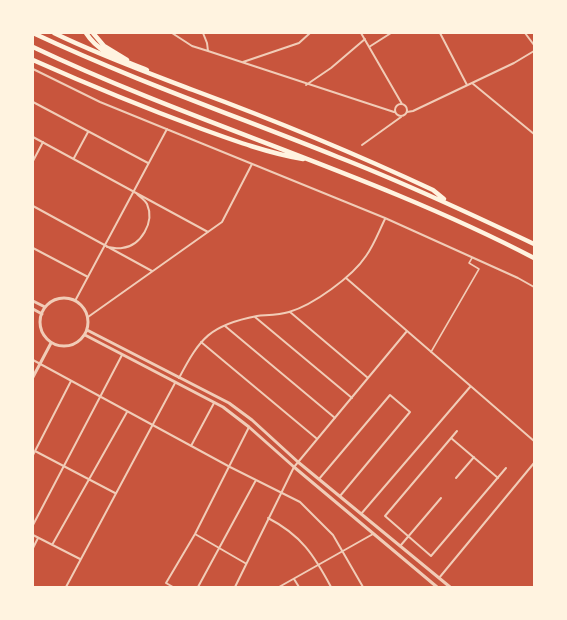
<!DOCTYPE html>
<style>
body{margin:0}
#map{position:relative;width:567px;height:620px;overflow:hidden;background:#c8553d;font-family:Roboto,sans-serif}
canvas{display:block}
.frame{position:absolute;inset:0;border:34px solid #fff3e0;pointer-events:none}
</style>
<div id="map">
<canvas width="567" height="620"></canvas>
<div class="frame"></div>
</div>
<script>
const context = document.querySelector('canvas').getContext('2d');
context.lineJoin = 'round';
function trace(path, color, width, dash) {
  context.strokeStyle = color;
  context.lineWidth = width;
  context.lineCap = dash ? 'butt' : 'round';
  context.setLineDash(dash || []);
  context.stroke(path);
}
trace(new Path2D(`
 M431,352l48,-83 -10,-6 3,-5`), '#f1ccb7', 1.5);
trace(new Path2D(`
 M172,33l20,13 16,5 186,61
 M203,33l4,10 1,8
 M361,33l41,71
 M440,33l27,52
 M525,33l9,12
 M369,47l22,-14
 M243,62l56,-19 11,-10
 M33,69l67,33 285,116 133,60 16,9
 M472,83l62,51
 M306,85l25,-17 34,-29
 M33,102l115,61
 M395 110a6 6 0 1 1 12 0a6 6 0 1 1-12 0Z
 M407,112l6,-1 101,-48 20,-12
 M33,137l175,95
 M362,145l39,-28
 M74,158l14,-26
 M33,161l10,-19
 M33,206l119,65
 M107,247c5,0 10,2 15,1 19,-2 33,-26 25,-44 -2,-4 -7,-7 -10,-10
 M33,248l55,29
 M346,278l188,163
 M75,301l92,-172
 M290,312l78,66
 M88,317l134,-95 30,-58
 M255,317l97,81
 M225,326l110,92
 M201,342l115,96
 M33,360l197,107 70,35 33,33 30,52
 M179,378c21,-40 31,-53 78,-62 10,-1 22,-1 32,-4 24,-7 63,-35 77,-56 8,-11 13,-25 19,-37
 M457,431l-72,85 46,40 75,-88
 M451,438l47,40
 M191,446l23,-43
 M35,451l80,42
 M33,455l38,-74
 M456,478l18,-21
 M319,479l71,-84 20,17 -70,84
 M361,514l109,-127
 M268,518c33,17 46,37 63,69
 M33,525l89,-170
 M195,534l50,29
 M33,535l47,24
 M52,545l75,-133
 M401,545l40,-47
 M33,548l5,-10
 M439,578l95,-115
 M294,579l5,8
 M66,587l109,-204
 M173,587l-7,-4 29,-49 54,-107
 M198,587l58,-107
 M235,587l59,-120 113,-136
 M279,587l94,-53`), '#f1ccb7', 2);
trace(new Path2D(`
 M40 322a24 24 0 1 1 48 0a24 24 0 1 1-48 0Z
 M33,301l12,6
 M33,309l9,5
 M87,330l142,73 23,17 46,42 152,125
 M85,335l138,72 26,20 45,40 143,120
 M33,377l18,-34`), '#f1ccb7', 3);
trace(new Path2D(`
 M33,33c100,47 203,83 305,124 67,26 131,56 196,87
 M54,33c45,22 92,39 139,57 81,30 161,63 240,100l11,9
 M86,33c14,22 38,27 61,37
 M93,33l11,13 23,14
 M33,47c164,78 340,127 501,211
 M33,60c56,25 112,48 169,69 33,12 66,24 101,30`), '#fff3e0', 4.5);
</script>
